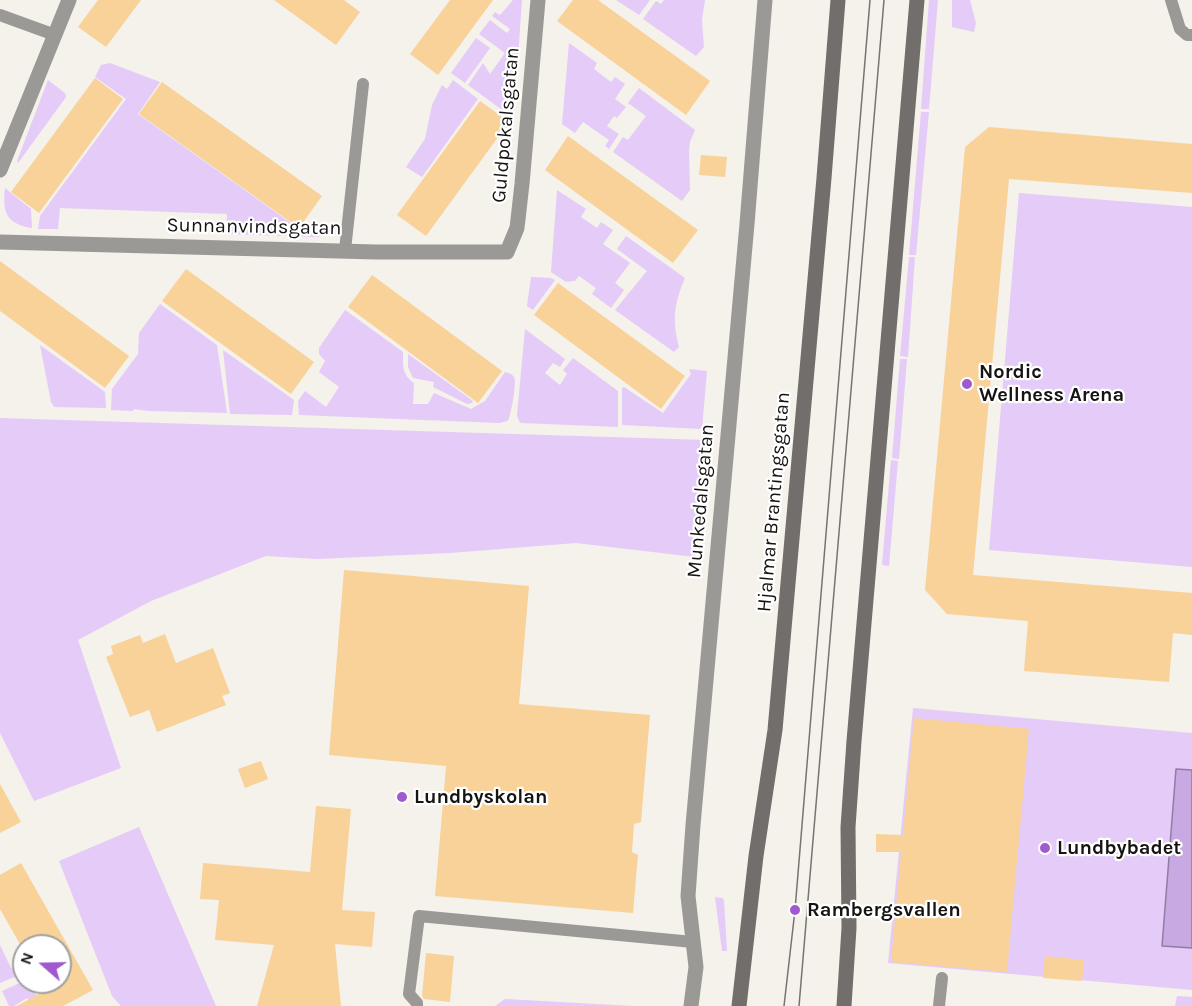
<!DOCTYPE html>
<style>
body{margin:0}
#map{position:relative;width:1192px;height:1006px;overflow:hidden;background:#f5f1eb;font-family:Karla,sans-serif}
canvas{display:block}
.north{position:absolute;left:12px;top:934px;width:60px;height:60px;box-sizing:border-box;background:#fff;border:2px solid #a1a1a0;border-radius:50%;rotate:290deg;font-size:16px;font-weight:700;line-height:24px;text-align:center;color:#151412}
.north::after{content:'';display:block;margin:auto;width:21px;height:27px;background:#a05ace;clip-path:polygon(50% 0,100% 100%,50% 72%,0 100%)}
</style>
<div id="map">
<canvas width="1192" height="1006"></canvas>
<div class="north">N</div>
</div>
<script>
const context = document.querySelector('canvas').getContext('2d');
context.lineJoin = 'round';
function fill(path, color) {
  context.fillStyle = color;
  context.fill(path, 'evenodd');
}
function trace(path, color, width, dash) {
  context.strokeStyle = color;
  context.lineWidth = width;
  context.lineCap = dash ? 'butt' : 'round';
  context.setLineDash(dash || []);
  context.stroke(path);
}
function drawText(font, color, halo, rows, align = 'center') {
  context.font = font + ' Karla,sans-serif';
  context.lineWidth = 4.5;
  context.setLineDash([]);
  context.textBaseline = 'middle';
  context.strokeStyle = halo;
  context.fillStyle = color;
  for (const [text, x, y, turn = 0] of rows) {
    context.save();
    context.translate(x, y);
    context.rotate((+turn || 0) * Math.PI / 180);
    context.textAlign = isNaN(turn) ? turn : align;
    if (halo) context.strokeText(text, 0, 0);
    context.fillText(text, 0, 0);
    context.restore();
  }
}
fill(new Path2D(`
 M513,0h9l-8,115h-5l-41,-30 15,-22 7,11 15,-21 -26,-19 11,-14 17,13 3,-4 -18,-13 3,-4 5,3z
 M616,0h34l-11,15z
 M664,0h41l-3,20 2,27 -8,9 -53,-37 13,-18 5,3z
 M929,0h9l-9,109h-8z
 M952,0h18l6,23 -2,9 -22,-5z
 M476,38l14,10 -25,35 -14,-10z
 M569,43l28,20 -3,6 17,13 4,-5 10,7 -10,15 11,8 -9,11 -3,-2 -7,10 12,8 -10,15 -4,-3 4,-6 -26,-18 -8,11 -13,-9z
 M110,63l50,19 -22,32 160,114 3,-2 7,5 12,3 -1,3 -93,-3 1,-20 -167,-6 -2,21h-20l2,-13 86,-117 -31,-22 6,-12z
 M48,80l17,13 1,4 -48,66 -1,-2z
 M453,80l25,19 -56,78 -16,-10 19,-28 7,-34 10,-20 5,4z
 M639,88l56,42 -5,12 -1,9 1,39 -8,11 -69,-49 10,-15 5,3 18,-24 -18,-13z
 M921,112h8l-13,143h-7z
 M5,188l26,21 1,19c-25,-4 -30,-15 -27,-40z
 M557,190l29,19 -5,8 16,11 4,-6 12,8 -10,14 27,19 -15,20 9,7 -13,18 -19,-14 4,-6 -17,-12 -4,5 -9,1 -15,-10z
 M1019,193l173,14v360l-203,-17z
 M626,236l59,42c-11,25 -13,43 -6,69l-5,5 -59,-42 32,-39 -30,-22z
 M909,257h6l-7,100 -8,-1z
 M531,277l20,1 4,2 -22,30 -6,-4z
 M160,304l57,41 10,68 -79,-2 -14,-2 -1,2 -22,-1 1,-21 26,-35 1,-21z
 M345,310l58,42c0,14 -1,23 11,31l-1,21h15l6,-11 37,16 14,-8 20,-29c4,1 7,2 9,5 3,6 -3,37 -6,44l-9,2 -200,-8 -1,-14 7,-10 21,16 13,-20 -20,-15 6,-11 -6,-7v-6z
 M525,329l40,30 -5,8 -7,-4 -8,10 15,12 7,-11 -4,-4 10,-12 45,33v36l-97,-4 -2,-2 -2,-6z
 M40,345l65,47 1,16 -52,-1 -3,-5z
 M223,350l71,50 -2,15 -62,-1z
 M408,354l65,47 -1,2 -5,1 -34,-17 1,-5 -21,-4 -5,-11z
 M900,359h7l-8,100 -7,-1z
 M689,369l18,2 -5,58 -80,-4v-37l2,-1 39,26 28,-39z
 M0,418l706,22 -11,117 -119,-14 -126,10 -133,6 -51,-3 -115,45 -73,39 43,128 -87,33 -34,-68z
 M891,460l7,1 -9,105 -7,-1z
 M913,708l279,25v257l-304,-27z
 M139,827l77,179h-95l-9,-10 -53,-135z
 M715,897l7,1 2,2 3,51h-5z
 M0,945l11,23 8,-3 5,8 -24,10z
 M24,981l5,1 13,24h-10l-5,-8 -13,8h-5l-7,-15z
 M1177,996l15,1v9h-17z
 M505,999l128,7h-138z`), '#e4cbf8');
const water = new Path2D(`
 M1176,769l16,1v178l-30,-2z`);
fill(water, '#c8a9e1');
trace(water, '#927ca3', 1.5);
fill(new Path2D(`
 M98,0h43l-35,47 -28,-20z
 M274,0h70l16,12 -24,33z
 M450,0h43l-55,75 -28,-21z
 M573,0h25l112,81 -24,34 -129,-94z
 M95,78l28,21 -84,114 -28,-21z
 M162,82l160,114 -23,32 -160,-114z
 M480,101l29,21 -83,114 -29,-21z
 M989,127l203,17v49l-183,-14 -36,396 219,18v42l-19,-2 -4,49 -145,-11 4,-50 -81,-7 -22,-24 40,-443z
 M568,136l130,94 -25,33 -128,-93z
 M701,155l26,2 -2,20 -26,-2z
 M0,261l129,95 -24,32 -105,-77z
 M186,269l128,93 -23,32 -129,-93z
 M372,275l130,96 -24,32 -130,-96z
 M558,283l127,93 -24,33 -127,-94z
 M344,570l185,16 -10,118 131,11 -9,107 -7,2 -2,28 6,3 -5,58 -198,-17 11,-130 -117,-11z
 M165,634l11,29 37,-15 17,45 -8,3 4,9 -69,27 -8,-22 -19,7 -24,-60 7,-3 -2,-8 29,-11 3,8z
 M914,718l115,11 -22,243 -116,-10 10,-110h-25v-18l27,1z
 M261,761l7,18 -23,9 -7,-19z
 M0,784l21,38 -21,11z
 M316,806l35,3 -9,101 33,2 -3,35 -37,-3 6,62h-84l17,-61 -59,-5 4,-40 -19,-1 3,-36 107,9z
 M21,863l72,127 -30,16h-46l29,-16 -5,-8h19v-36h-39l-21,-37v-34z
 M426,953l28,3 -4,46 -26,-3 -2,-3z
 M1045,956l39,4 -2,21 -39,-3z`), '#f8d299');
trace(new Path2D(`
 M1171,0l9,29 7,6h5
 M0,15l55,20
 M345,250l18,-166
 M417,1006v-3l-8,-9 10,-78 274,26
 M939,1006l3,-28`), '#9a9996', 12);
trace(new Path2D(`
 M0,170l69,-170
 M0,242l376,10h131l10,-24 5,-44 16,-184
 M691,1006l5,-39 -8,-71 5,-71 54,-601 18,-224`), '#9a9996', 15);
trace(new Path2D(`
 M739,1006l17,-150 19,-126 49,-552 14,-178
 M844,1006l5,-78 -1,-101 6,-86 63,-741`), '#716e6b', 15);
trace(new Path2D(`
 M784,1006l11,-96 75,-910
 M799,1006l85,-1006`), '#767470', 1.5);
for (const [x, y, r, color] of [
 [967,384,6,"#a05ace"],
 [402,797,6,"#a05ace"],
 [1045,848,6,"#a05ace"],
 [795,910,6,"#a05ace"]
]) {
  const dot = new Path2D();
  dot.arc(x, y, r, 0, 2 * Math.PI);
  context.fillStyle = color;
  context.fill(dot);
  trace(dot, '#fff', 2);
}
drawText('20px', '#151412', '#fff', [
 ["Guldpokalsgatan",506,125,-85],
 ["Sunnanvindsgatan",254,227,1],
 ["Munkedalsgatan",701,501,-85],
 ["Hjalmar Brantingsgatan",774,502,-85]
]);
drawText('bold 20px', '#151412', '#fff', [
 ["Nordic",979,372],
 ["Wellness Arena",979,395],
 ["Lundbyskolan",414,797],
 ["Lundbybadet",1057,848],
 ["Rambergsvallen",807,910]
], 'left');
</script>
